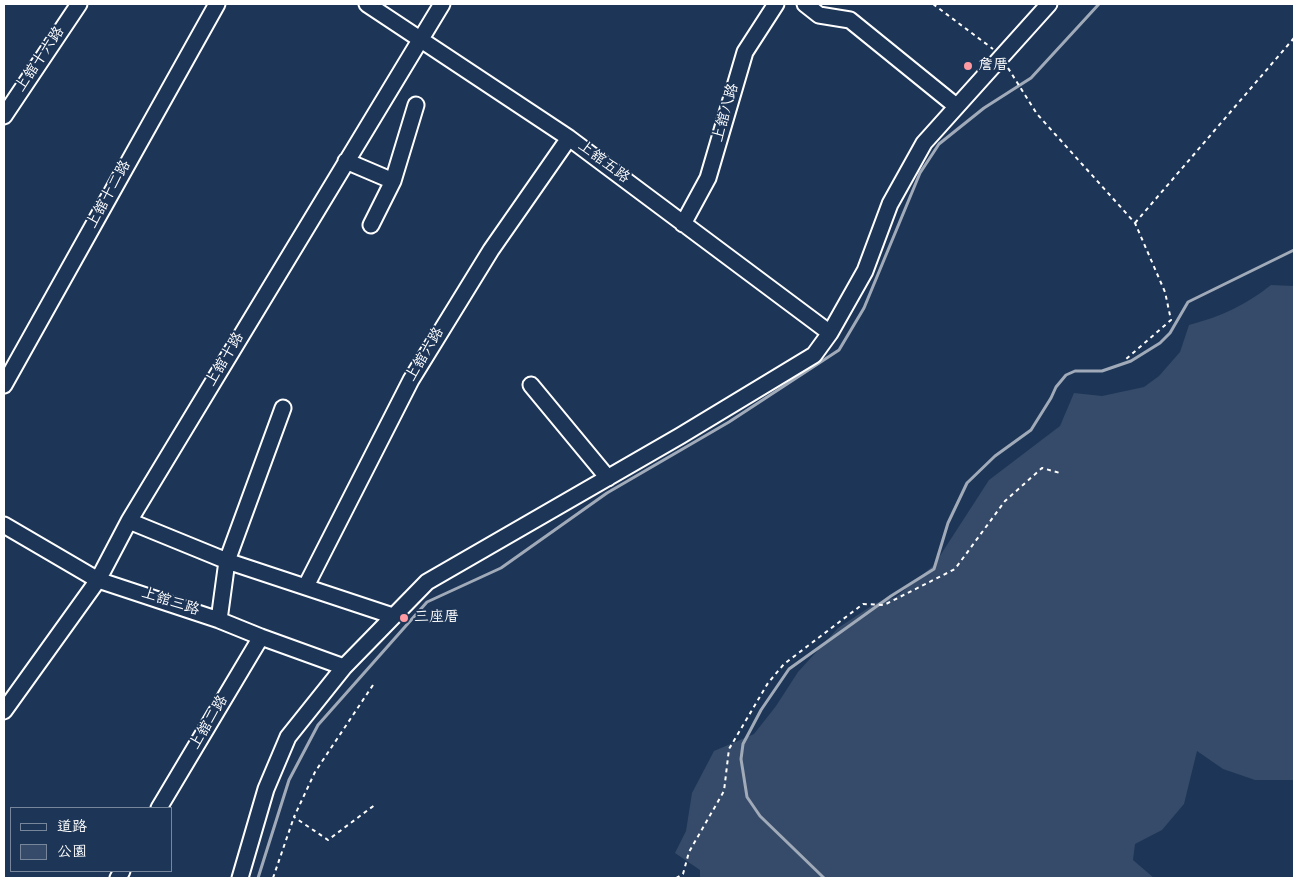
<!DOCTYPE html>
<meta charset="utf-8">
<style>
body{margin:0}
#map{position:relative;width:1298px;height:882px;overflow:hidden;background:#1d3557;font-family:Kalam,"LXGW WenKai TC",sans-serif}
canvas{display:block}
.frame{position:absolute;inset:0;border:5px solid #fff;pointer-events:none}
.legend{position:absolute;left:10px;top:807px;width:162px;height:65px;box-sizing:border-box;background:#1d3557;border:1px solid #77869a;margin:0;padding:6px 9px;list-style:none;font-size:15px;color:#fff}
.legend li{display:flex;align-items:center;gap:10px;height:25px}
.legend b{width:25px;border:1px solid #77869a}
</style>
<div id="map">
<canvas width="1298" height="882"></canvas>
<div class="frame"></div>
<ul class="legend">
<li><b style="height:6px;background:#1d3557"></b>道路</li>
<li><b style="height:14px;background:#364b69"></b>公園</li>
</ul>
</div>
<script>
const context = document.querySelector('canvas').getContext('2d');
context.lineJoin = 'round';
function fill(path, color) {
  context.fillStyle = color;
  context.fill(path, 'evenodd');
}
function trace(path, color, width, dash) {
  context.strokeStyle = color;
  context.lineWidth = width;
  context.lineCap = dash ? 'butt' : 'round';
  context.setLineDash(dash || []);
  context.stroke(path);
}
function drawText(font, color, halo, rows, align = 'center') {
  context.font = font + ' Kalam,"LXGW WenKai TC",sans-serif';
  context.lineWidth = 4;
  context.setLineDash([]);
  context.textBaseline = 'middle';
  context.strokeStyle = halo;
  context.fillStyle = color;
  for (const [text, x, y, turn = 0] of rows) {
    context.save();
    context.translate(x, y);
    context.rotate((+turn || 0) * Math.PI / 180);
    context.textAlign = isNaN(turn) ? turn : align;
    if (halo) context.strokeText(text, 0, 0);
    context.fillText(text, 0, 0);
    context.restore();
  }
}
fill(new Path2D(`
 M1271,285l23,1v494h-39l-32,-11 -26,-18 -13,53 -22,26 -27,14 -2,16 21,18h-454v-8l-25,-17 11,-22 6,-38 22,-42 40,-17 22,-28 22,-34 40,-44 38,-25 20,-6 38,-32 55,-85 71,-54 14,-33 28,3 42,-9 15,-11 21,-24 9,-27c33,-9 55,-19 82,-40z`), '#364b69');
trace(new Path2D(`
 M258,878l31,-98 29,-55 109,-123 74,-34 106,-75 122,-71 110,-72 25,-42 56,-135 19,-29 45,-36 47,-30 68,-74
 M824,878l-64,-62 -13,-19 -6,-38 2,-15 18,-34 28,-41 102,-73 43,-27 14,-46 19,-40 28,-27 36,-26 20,-32 5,-11 10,-12 9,-4h27l29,-10 29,-18 10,-10 18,-31 106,-52`), '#a0aab8', 3);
const minor = new Path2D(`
 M367,4l202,134 261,195
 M805,4l14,11 31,5 106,86
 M4,116l75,-112
 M346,161l47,20
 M683,224l25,-46 37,-126 31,-48
 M371,225l22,-44 23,-76
 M4,385l213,-381
 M531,385l77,93
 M129,521l98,40 166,55
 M4,525l94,55 121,40 42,17 83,30
 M306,586l105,-206 80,-130 78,-112
 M219,620l8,-59 56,-153
 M4,711l94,-131 31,-59 313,-517
 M159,808l102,-171
 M118,878l4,-7
 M240,878l26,-89 22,-52 56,-70 83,-85 253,-146 134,-81 16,-22 35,-62 25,-67 34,-61 125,-139`);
trace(minor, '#fff', 19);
trace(new Path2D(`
 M933,4l60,45
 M1008,68l29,46 98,109 30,69 6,28 -46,40
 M1135,223l159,-185
 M373,685l-58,87 -21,45 34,23 48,-36
 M273,878l21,-61
 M676,878l7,-4 6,-22 35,-61 5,-42 39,-66 16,-19 79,-60 21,1 71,-36 50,-68 37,-33 18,5`), '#fff', 2, [4, 4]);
trace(minor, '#1d3557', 15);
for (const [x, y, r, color] of [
 [968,66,5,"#ff9aa2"],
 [404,618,5,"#ff9aa2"]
]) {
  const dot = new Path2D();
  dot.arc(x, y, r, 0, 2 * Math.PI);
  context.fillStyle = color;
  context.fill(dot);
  trace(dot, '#1d3557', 2);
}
drawText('15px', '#fff', '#1d3557', [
 ["上舘十六路",41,60,-56],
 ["上舘八路",727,113,-74],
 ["上舘五路",603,163,37],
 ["上舘十二路",110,195,-61],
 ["上舘六路",426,355,-59],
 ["上舘十路",226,360,-59],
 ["上舘三路",170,603,18],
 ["上舘二路",210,723,-59]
]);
drawText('15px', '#fff', '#1d3557', [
 ["詹厝",978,66],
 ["三座厝",414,618]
], 'left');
</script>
